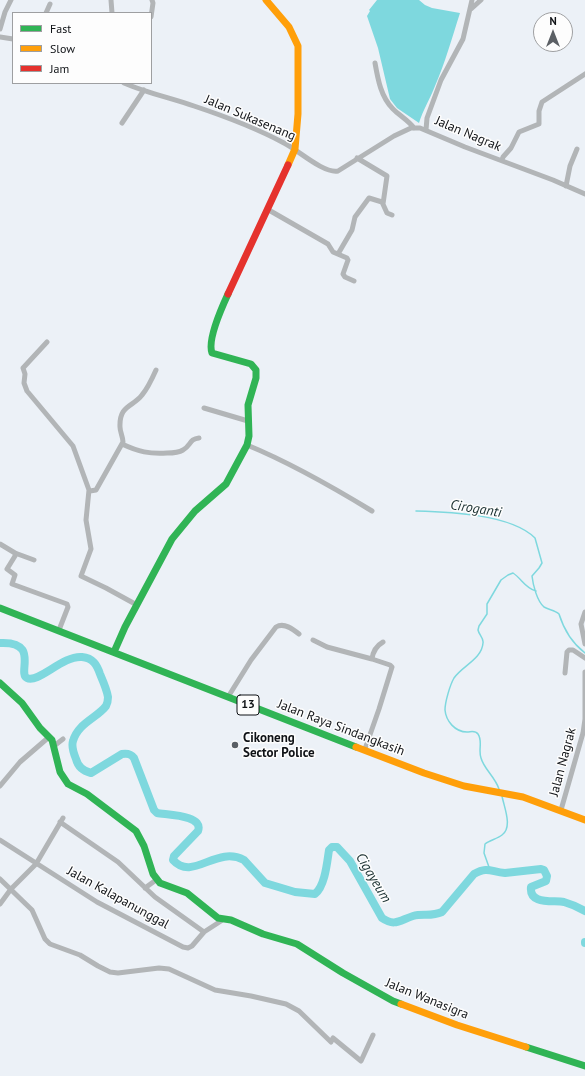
<!DOCTYPE html>
<style>
body{margin:0}
#map{position:relative;width:585px;height:1076px;overflow:hidden;background:#ecf1f7;font-family:"PT Sans",sans-serif}
canvas{display:block}
.legend{position:absolute;left:12px;top:12px;width:140px;height:72px;box-sizing:border-box;background:#fdfdfd;border:1px solid #9e9fa1;margin:0;padding:5px 7px;list-style:none;font-size:12px;color:#0f1216}
.legend li{display:flex;align-items:center;gap:8px;height:20px}
.legend b{width:20px;border:1px solid #9e9fa1}
.north{position:absolute;left:533px;top:12px;width:40px;height:40px;box-sizing:border-box;background:#fdfdfd;border:1px solid #9e9fa1;border-radius:50%;rotate:0deg;font-size:11px;font-weight:700;line-height:16px;text-align:center;color:#0f1216}
.north::after{content:'';display:block;margin:auto;width:14px;height:18px;background:#5c6065;clip-path:polygon(50% 0,100% 100%,50% 72%,0 100%)}
</style>
<div id="map">
<canvas width="585" height="1076"></canvas>
<ul class="legend">
<li><b style="height:5px;background:#30b455"></b>Fast</li>
<li><b style="height:5px;background:#ff9f0a"></b>Slow</li>
<li><b style="height:5px;background:#e5322d"></b>Jam</li>
</ul>
<div class="north">N</div>
</div>
<script>
const context = document.querySelector('canvas').getContext('2d');
context.lineJoin = 'round';
function fill(path, color) {
  context.fillStyle = color;
  context.fill(path, 'evenodd');
}
function trace(path, color, width, dash) {
  context.strokeStyle = color;
  context.lineWidth = width;
  context.lineCap = dash ? 'butt' : 'round';
  context.setLineDash(dash || []);
  context.stroke(path);
}
function drawText(font, color, halo, rows, align = 'center') {
  context.font = font + ' "PT Sans",sans-serif';
  context.lineWidth = 3;
  context.setLineDash([]);
  context.textBaseline = 'middle';
  context.strokeStyle = halo;
  context.fillStyle = color;
  for (const [text, x, y, turn = 0] of rows) {
    context.save();
    context.translate(x, y);
    context.rotate((+turn || 0) * Math.PI / 180);
    context.textAlign = isNaN(turn) ? turn : align;
    if (halo) context.strokeText(text, 0, 0);
    context.fillText(text, 0, 0);
    context.restore();
  }
}
fill(new Path2D(`
 M377,0h42l6,5 7,3 28,5c-8,25 -15,50 -25,73 -5,13 -12,24 -16,37l-22,-15 -7,-9 -12,-51 -11,-32 3,-5 -1,-1z`), '#7ed8de');
trace(new Path2D(`
 M416,511c33,1 95,3 119,27l7,25 -3,5 -7,8c1,9 5,25 12,31 5,3 11,3 15,7 5,16 13,29 26,39
 M499,789c-4,-12 -15,-20 -18,-31 -3,-8 2,-17 -3,-24 -3,-4 -7,-2 -11,-2 -12,0 -21,-11 -22,-22 0,-8 5,-25 9,-32 8,-12 28,-19 29,-35 1,-5 -4,-8 -5,-13l1,-4 8,-12v-10l14,-24 7,-5 5,-2c9,6 12,15 23,18
 M490,870l-6,-17 1,-9c5,-4 12,-5 17,-9 11,-8 2,-28 0,-39`), '#7ed8de', 1.5);
trace(new Path2D(`
 M0,643c40,-2 17,30 27,35 11,6 36,-23 55,-21 11,1 15,8 18,17 3,7 7,16 8,23 0,3 -1,7 -2,9 -9,12 -28,17 -33,35 -2,6 1,13 3,18 2,8 7,12 15,14l31,-19c6,-1 9,0 12,4l20,52 3,3c10,2 47,2 41,18l-24,25 -1,4c20,22 43,-15 71,0l21,23 30,9 20,2c10,-8 12,-31 14,-44l3,-3h5l13,14 32,57c13,9 18,2 31,-2 10,-3 18,1 29,-4l32,-38c14,-8 17,-2 31,-1l36,-4 3,1 3,6 -1,5 -15,6c-2,18 22,13 33,15 7,2 14,5 21,9
 M585,942v1`), '#7ed8de', 8);
trace(new Path2D(`
 M111,0l1,13
 M471,9l10,-9
 M46,13l4,-9
 M151,17l2,-14 -1,-3
 M0,29l5,-17 6,-12
 M0,37l13,2
 M375,63c3,17 6,34 18,46 7,7 15,11 21,19
 M124,83c23,10 47,15 70,23 30,10 62,22 90,37 14,7 40,31 54,28l56,-35 17,-8h9l45,19 88,33 32,14
 M122,123l22,-33
 M426,130l1,-12 14,-38 22,-41 9,-39
 M357,158l30,18 -4,28
 M502,160l1,-3 8,-9 8,-16 20,-8v-13l3,-9 43,-28
 M566,186l4,-20 7,-17
 M267,209l61,35 5,8 14,6 1,2 -5,14 2,3 9,4
 M338,254l14,-24 3,-13 14,-19 13,4 5,11 5,2
 M47,342l-24,26 2,6 -1,9 3,8 46,55 16,44 -3,30 5,29 -10,27 25,12 31,17
 M204,408l44,13
 M122,444c17,8 27,10 45,9 6,0 11,0 16,-3 8,-4 6,-11 16,-12
 M247,445c44,18 84,41 125,66
 M90,491l6,-1 27,-48c0,-5 -3,-10 -3,-15 -1,-22 13,-20 22,-32 6,-7 10,-16 14,-25
 M0,544l15,9v3l-8,13 8,6 -3,9 55,20 1,3 -9,23
 M15,553l19,7
 M585,612l-4,12 4,20
 M313,640l14,7 45,12
 M565,673l2,-21 2,-2h4l12,8
 M228,697l23,-37 25,-33c8,-5 17,2 23,7
 M54,746l9,-7
 M365,749l14,-40 13,-42 -2,-2 -18,-6c1,-8 4,-13 11,-17
 M0,786l20,-24 29,-25
 M561,810l22,-77 2,-14v-47
 M60,822l58,40 37,35 49,35
 M0,840l97,62 86,45 5,1 4,-2 12,-14 17,-11
 M0,879l32,31 13,29 5,5 30,11 18,11 12,6 8,1 41,-5 10,1 46,21 36,6 35,8 13,7 32,31
 M145,888l11,-8
 M0,904l11,-15 25,-25 27,-46
 M333,1038l28,23 12,-26`), '#b2b5b7', 5);
trace(new Path2D(`
 M0,608l356,139
 M114,652l11,-25 47,-88 23,-28 31,-27 21,-39 2,-9 -1,-31 8,-27v-8l-5,-6 -39,-11c-5,-13 10,-46 16,-59
 M0,683l22,20 18,25 12,12 8,32 8,12 19,10 49,37 8,15 9,28 7,9 27,10 31,25 13,2 32,14 34,10 46,29 50,28 8,3
 M526,1047l59,19`), '#30b455', 7);
trace(new Path2D(`
 M266,0l23,27 9,19v68l-3,35 -7,16
 M356,747l68,26 40,13 59,11 62,23
 M401,1004l56,21 69,22`), '#ff9f0a', 7);
trace(new Path2D(`
 M228,294l60,-129`), '#e5322d', 7);
for (const [x, y, r, color] of [
 [235,745,4,"#5c6065"]
]) {
  const dot = new Path2D();
  dot.arc(x, y, r, 0, 2 * Math.PI);
  context.fillStyle = color;
  context.fill(dot);
  trace(dot, '#fdfdfd', 1.5);
}
for (const [x, y, w] of [
 [248,705,22]
]) {
  const box = new Path2D();
  box.roundRect(x - w / 2, y - 10, w, 20, 3);
  context.fillStyle = '#fdfdfd';
  context.fill(box);
  trace(box, '#0f1216', 1);
}
drawText('bold 12px', '#0f1216', null, [
 ["13",248,705]
]);
drawText('13px', '#0f1216', '#fdfdfd', [
 ["Jalan Sukasenang",250,118,23],
 ["Jalan Nagrak",468,134,23],
 ["Jalan Raya Sindangkasih",341,728,21],
 ["Jalan Nagrak",563,762,-75],
 ["Jalan Kalapanunggal",118,898,29],
 ["Jalan Wanasigra",427,999,22]
]);
drawText('bold 13px', '#0f1216', '#fdfdfd', [
 ["Cikoneng",243,738],
 ["Sector Police",243,753]
], 'left');
drawText('italic 14px', '#192f30', '#fdfdfd', [
 ["Ciroganti",476,509,9],
 ["Cigayeum",373,878,59]
]);
</script>
